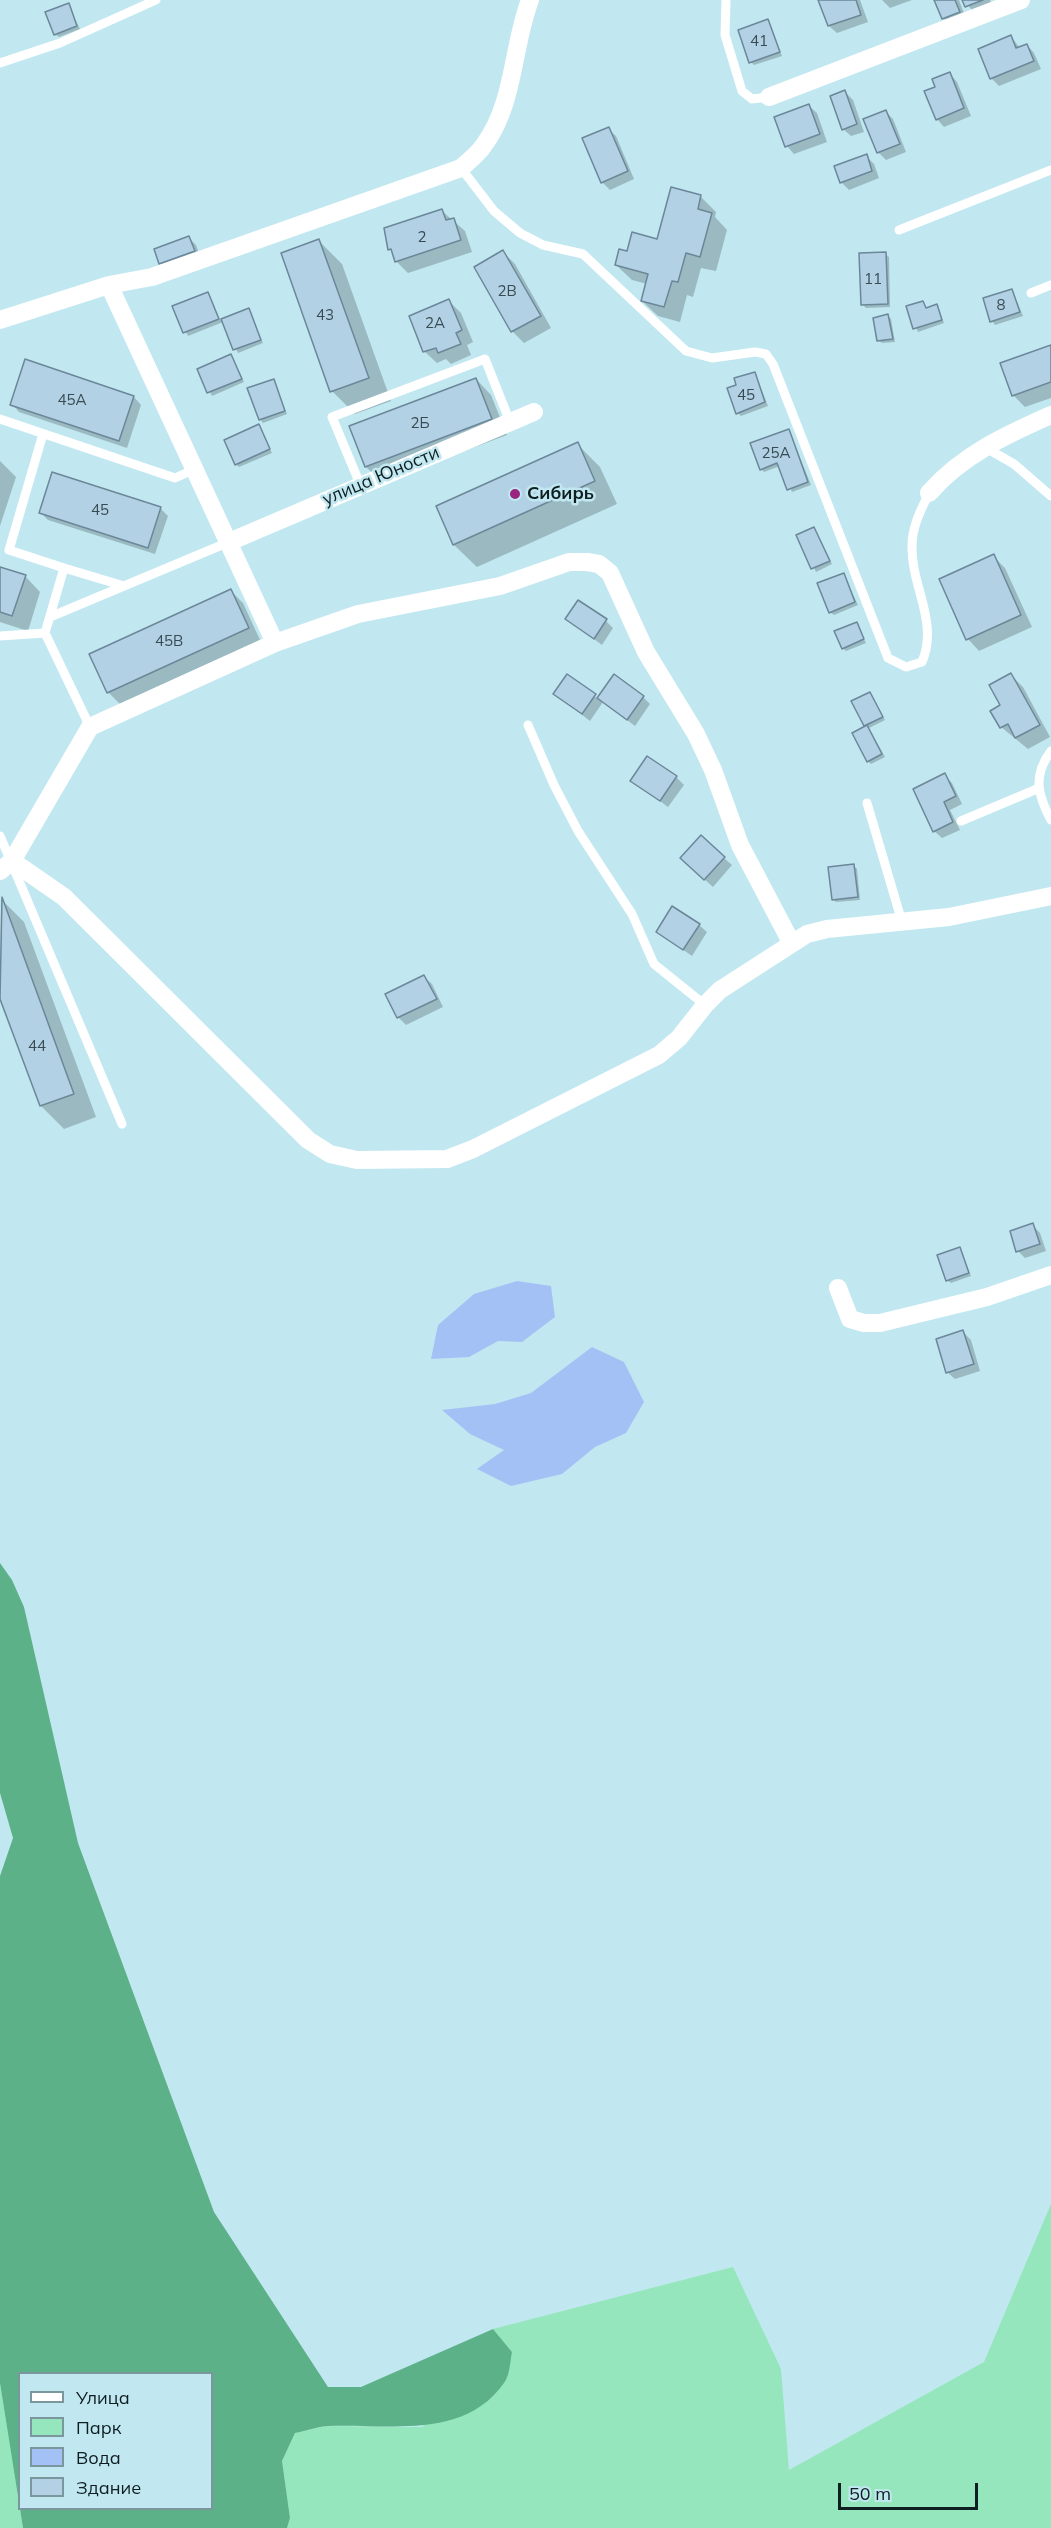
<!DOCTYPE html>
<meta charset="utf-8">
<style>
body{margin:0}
#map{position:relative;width:1051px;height:2528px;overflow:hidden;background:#c1e8f0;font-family:Mulish,sans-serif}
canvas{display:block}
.legend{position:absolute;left:18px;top:2372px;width:195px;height:138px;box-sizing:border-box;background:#c1e8f0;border:2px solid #7a979d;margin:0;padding:8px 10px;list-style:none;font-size:18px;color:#0f1e21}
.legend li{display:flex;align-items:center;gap:12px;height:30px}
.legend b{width:30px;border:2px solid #7a979d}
.scale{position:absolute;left:838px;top:2483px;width:140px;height:27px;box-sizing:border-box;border:3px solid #0f1e21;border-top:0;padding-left:8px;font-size:18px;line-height:21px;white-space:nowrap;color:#0f1e21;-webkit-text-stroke:4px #c1e8f0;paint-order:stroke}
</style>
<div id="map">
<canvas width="1051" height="2528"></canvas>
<ul class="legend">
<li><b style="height:8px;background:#fff"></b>Улица</li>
<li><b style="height:16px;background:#95e6bc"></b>Парк</li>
<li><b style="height:16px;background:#a4c1f6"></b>Вода</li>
<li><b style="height:16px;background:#b2d1e4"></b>Здание</li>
</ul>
<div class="scale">50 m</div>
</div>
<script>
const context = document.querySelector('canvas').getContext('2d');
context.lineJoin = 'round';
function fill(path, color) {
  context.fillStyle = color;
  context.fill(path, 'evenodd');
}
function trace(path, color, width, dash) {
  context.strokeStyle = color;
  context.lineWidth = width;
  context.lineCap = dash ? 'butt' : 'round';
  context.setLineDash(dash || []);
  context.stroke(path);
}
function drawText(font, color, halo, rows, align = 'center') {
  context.font = font + ' Mulish,sans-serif';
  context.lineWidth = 5;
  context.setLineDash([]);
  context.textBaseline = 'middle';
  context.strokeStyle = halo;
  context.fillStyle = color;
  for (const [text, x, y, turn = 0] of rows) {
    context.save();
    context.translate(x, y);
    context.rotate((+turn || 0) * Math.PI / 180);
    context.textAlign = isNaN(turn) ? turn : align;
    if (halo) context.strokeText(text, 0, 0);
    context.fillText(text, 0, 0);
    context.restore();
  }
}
fill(new Path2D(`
 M1051,2204v324h-764l3,-10 -8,-57 13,-28 30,-7 97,1 90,-75 -19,-23 240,-62 48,102 8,101 195,-108z
 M0,2383l23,145h-23z`), '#95e6bc');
fill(new Path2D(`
 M0,1563l12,17 12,27 54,236 136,369 114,175h33l132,-58 19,23c-2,9 -2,23 -8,31 -41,58 -117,40 -177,43 -11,1 -22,5 -32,7l-13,28 8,57 -3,10h-264l-23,-145v-507l13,-38 -13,-45zM20,2374h192v134h-192z`), '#5db188');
fill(new Path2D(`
 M517,1281l34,5 4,31 -33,25 -24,-1 -29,16 -38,2 7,-34 36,-31z
 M592,1347l32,15 20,40 -18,31 -31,14 -33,27 -51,12 -34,-17 27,-19 -34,-16 -28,-24 53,-6 36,-11z`), '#a4c1f6');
fill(new Path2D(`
 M820,0h40l8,22 -31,11 -8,-7z
 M882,0h30l-22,8z
 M936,0h23l7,19 -15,7 -8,-8z
 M964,0h26l5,11 -17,7z
 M68,5l12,24 -21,8 -4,-3z
 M767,21l15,35 -28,9 -3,-3z
 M1011,37l9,11 7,-3 7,8 7,16 -42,17 -8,-8z
 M950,74l7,8 14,34 -27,11 -7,-8v-32z
 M845,92l8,8 11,32 -13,4 -8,-7z
 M809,106l8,7 10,29 -33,12 -7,-8z
 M886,112l7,7 13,33 -20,8 -8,-8z
 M608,129l8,7 18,43 -24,11 -8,-8z
 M866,156l8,8 5,14 -30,12 -8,-8z
 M700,196l16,16 -1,5 12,13 -11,41 -15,-3 -8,29 -6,-2 -7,27 -22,-6 -16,-15 5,-17 -15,-4 -16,-15 12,-12 30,-12z
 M442,211l23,20 7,21 -64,21 -12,-12 -11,-26z
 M188,237l8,8 5,14 -33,12 -8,-8z
 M319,241l23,23 49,137 -36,13 -23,-23z
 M503,252l12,12 36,64 -27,15 -12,-12 -36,-64z
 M885,254l4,3 1,50 -24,1 -4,-4z
 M1012,290l11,26 -28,9 -3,-4z
 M208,294l12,26 28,-10 15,33 -25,10 -15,-31 -35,14 -14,-29z
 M449,301l12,12 12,29 -6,3 4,10 -20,9 -5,-5 -9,4 -12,-11 -14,-35z
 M923,302l4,7 10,-3 7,17 -26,9 -10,-25z
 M888,316l3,3 4,23 -13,1 -4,-3z
 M1051,346v52l-26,9 -12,-12z
 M231,356l13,26 -32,14 -13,-27z
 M755,373l13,33 -27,10 -3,-3v-27z
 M476,379l15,16 16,40 -125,47 -16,-15 -15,-40z
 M273,380l14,34 -24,9 -3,-4z
 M134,397l7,8 -14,43 -108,-36 -7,-8z
 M258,426l14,27 -33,14 -3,-3z
 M789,430l22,55 -19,7 -12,-26 -16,6 -3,-3z
 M577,444l23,23 17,37 -140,63 -23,-22 -16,-38z
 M0,461l16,16 -16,49z
 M160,508l8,8 -13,38 -107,-34 -7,-7z
 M814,529l18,35 -16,8 -18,-36z
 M993,556l12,12 27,59 -53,24 -11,-12z
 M0,568l25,8 15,16 -12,39 -28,-9z
 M843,574l15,31 -24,10 -4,-3z
 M231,591l12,12 17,37 -140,64 -12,-12z
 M567,619l39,2 7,7 -11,17z
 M856,624l10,19 -20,8 -3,-3z
 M1011,675l12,12 27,50 -22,12 -27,-22 1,-21z
 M567,676l31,23 45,-2 7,7 -15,22 -32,-24 -13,19 -35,-27z
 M870,693l15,27 -16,8 16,29 -14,7 -3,-3 -2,-33 -13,-26z
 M944,775l8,8 10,21 -12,6 10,20 -18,8 -8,-7z
 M676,777l8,8 -16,22 -36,-27z
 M724,858l8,7 -19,22 -24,-21z
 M854,866l3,3 3,31 -24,2 -3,-3z
 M1,899l23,23 72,195 -32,12 -23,-23 -41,-111z
 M699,925l8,7 -15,24 -34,-24z
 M424,977l8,7 11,23 -37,18 -8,-8 -11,-22z
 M1032,1225l8,8 6,18 -21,7 -7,-7z
 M960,1249l11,27 -20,7 -4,-3z
 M963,1332l8,8 9,31 -25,8 -8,-7z`), '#0003');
const building = new Path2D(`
 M818,0h38l5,15 -33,11z
 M934,0h21l5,12 -18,7z
 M962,0h21l-18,7z
 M69,3l8,23 -23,9 -9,-23z
 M768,19l12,33 -31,11 -11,-33z
 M1011,35l5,13 11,-4 7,17 -44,18 -12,-30z
 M950,72l14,36 -28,12 -12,-29 11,-4 -3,-8z
 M845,90l12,34 -15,6 -12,-34z
 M809,104l11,30 -35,13 -11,-30z
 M886,110l14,34 -23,9 -14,-34z
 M609,127l19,44 -27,12 -19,-45z
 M867,154l5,17 -32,12 -6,-17z
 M671,187l30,8 -3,14 14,4 -12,44 -14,-4 -8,29 -6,-1 -8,26 -23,-6 7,-27 -33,-9 4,-16 8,2 5,-19 25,7z
 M442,209l4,11 8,-2 7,22 -66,22 -4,-13 -3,1 -4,-22z
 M189,236l6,15 -36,13 -5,-15z
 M319,239l50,139 -39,14 -49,-139z
 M503,250l38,66 -30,16 -37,-65z
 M886,252l2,52 -27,1 -2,-52z
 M1012,289l8,23 -30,10 -7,-24z
 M208,292l11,27 -36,14 -11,-27z
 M449,299l13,31 -6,3 5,11 -23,9 -2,-5 -13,4 -14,-36z
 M923,301l3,7 11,-4 5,16 -29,9 -7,-23z
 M249,308l12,32 -28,10 -12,-31z
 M888,314l5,25 -16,2 -4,-23z
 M1051,345v37l-39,14 -12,-33z
 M231,354l11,25 -35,14 -10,-24z
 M25,359l109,37 -15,45 -109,-36z
 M755,372l10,30 -29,12 -9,-26 9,-3 -2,-7z
 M476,378l16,41 -127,48 -16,-41z
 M274,379l11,32 -26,9 -12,-32z
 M259,424l11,25 -35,16 -11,-25z
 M789,429l19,53 -21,8 -10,-27 -17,7 -10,-27z
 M578,442l17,39 -142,64 -17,-39z
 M52,472l109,35 -13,41 -109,-35z
 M814,527l16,34 -19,8 -15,-34z
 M994,554l27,61 -55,25 -27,-61z
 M0,567l26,8 -14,41 -12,-4z
 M844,573l11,29 -26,11 -12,-30z
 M231,589l18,39 -142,65 -18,-39z
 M578,600l29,19 -13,20 -29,-20z
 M857,622l7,17 -22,10 -8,-18z
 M1011,673l29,52 -25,13 -7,-14 -8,4 -10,-17 10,-6 -11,-20z
 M567,674l29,20 -14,20 -29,-20z
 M614,674l30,22 -17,24 -30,-22z
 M870,692l13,25 -19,9 -13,-25z
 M867,725l15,29 -15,8 -15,-29z
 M647,756l30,20 -17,25 -30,-20z
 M945,773l11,23 -12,6 9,20 -20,10 -20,-43z
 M701,835l24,22 -21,23 -24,-22z
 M854,864l4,33 -26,3 -4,-33z
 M2,897l72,197 -34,12 -40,-107z
 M672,906l28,18 -17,26 -27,-18z
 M424,975l13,24 -40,19 -12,-24z
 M1033,1223l7,21 -24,8 -6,-21z
 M960,1247l9,26 -23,8 -9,-26z
 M963,1330l11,34 -28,9 -10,-34z`);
fill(building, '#b2d1e4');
trace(building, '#6b8799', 1.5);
trace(new Path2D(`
 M726,0l-1,35 17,56 10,8 17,-2
 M0,63l60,-20 96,-43
 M461,168l33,43 26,22 23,12 40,9 103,97 26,7 43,-6 11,2 7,10 115,294 18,9 16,-5c17,-40 -11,-76 -10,-116 0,-20 9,-36 17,-53
 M899,230l152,-60
 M1031,293l20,-8
 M0,419l175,59 20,-9
 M43,434l-34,116 55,18 -19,65 45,94
 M986,448l28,16 37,32
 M360,484l-28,-67 153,-58 25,63
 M64,568l60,18
 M50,617l179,-75
 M0,636l45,-3
 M528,725l26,60 24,46 54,83 22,50 51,41
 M1051,751c-18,24 -14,43 0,69
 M867,803l35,119
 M961,821l76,-32
 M0,836l122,288`), '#fff', 9);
trace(new Path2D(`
 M769,97l252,-97
 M109,285l166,358
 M0,320l109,-35 43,-8 309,-109c8,-7 17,-14 23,-23 31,-42 28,-98 46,-145
 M929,493c33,-38 77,-58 122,-78
 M229,542l305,-130
 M12,861l52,36 244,243 22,14 27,6 90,-1 26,-10 186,-94 20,-17 26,-33 15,-15 87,-56 20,-5 122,-12 102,-21
 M0,871l12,-10 78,-134 185,-84 83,-29 142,-28 69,-24h18l12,2 11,9 36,79 50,82 17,36 27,75 51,97
 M838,1288l12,31 14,4h16l107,-26 64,-22`), '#fff', 18);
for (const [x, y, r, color] of [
 [515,494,6,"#992581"]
]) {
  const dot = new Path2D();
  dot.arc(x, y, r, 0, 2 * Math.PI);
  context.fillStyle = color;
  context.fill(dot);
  trace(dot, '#c1e8f0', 2);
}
drawText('15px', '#384b52', null, [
 ["41",759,41],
 ["2",422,237],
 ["11",873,279],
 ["2В",507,291],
 ["8",1001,305],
 ["43",325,315],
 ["2А",435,323],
 ["45",746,395],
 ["45А",72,400],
 ["2Б",420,423],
 ["25А",776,453],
 ["45",100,510],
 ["45В",169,641],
 ["44",37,1046]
]);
drawText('18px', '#0f1e21', '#c1e8f0', [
 ["улица Юности",381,476,-23]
]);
drawText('bold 18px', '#0f1e21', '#c1e8f0', [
 ["Сибирь",527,494]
], 'left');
</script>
